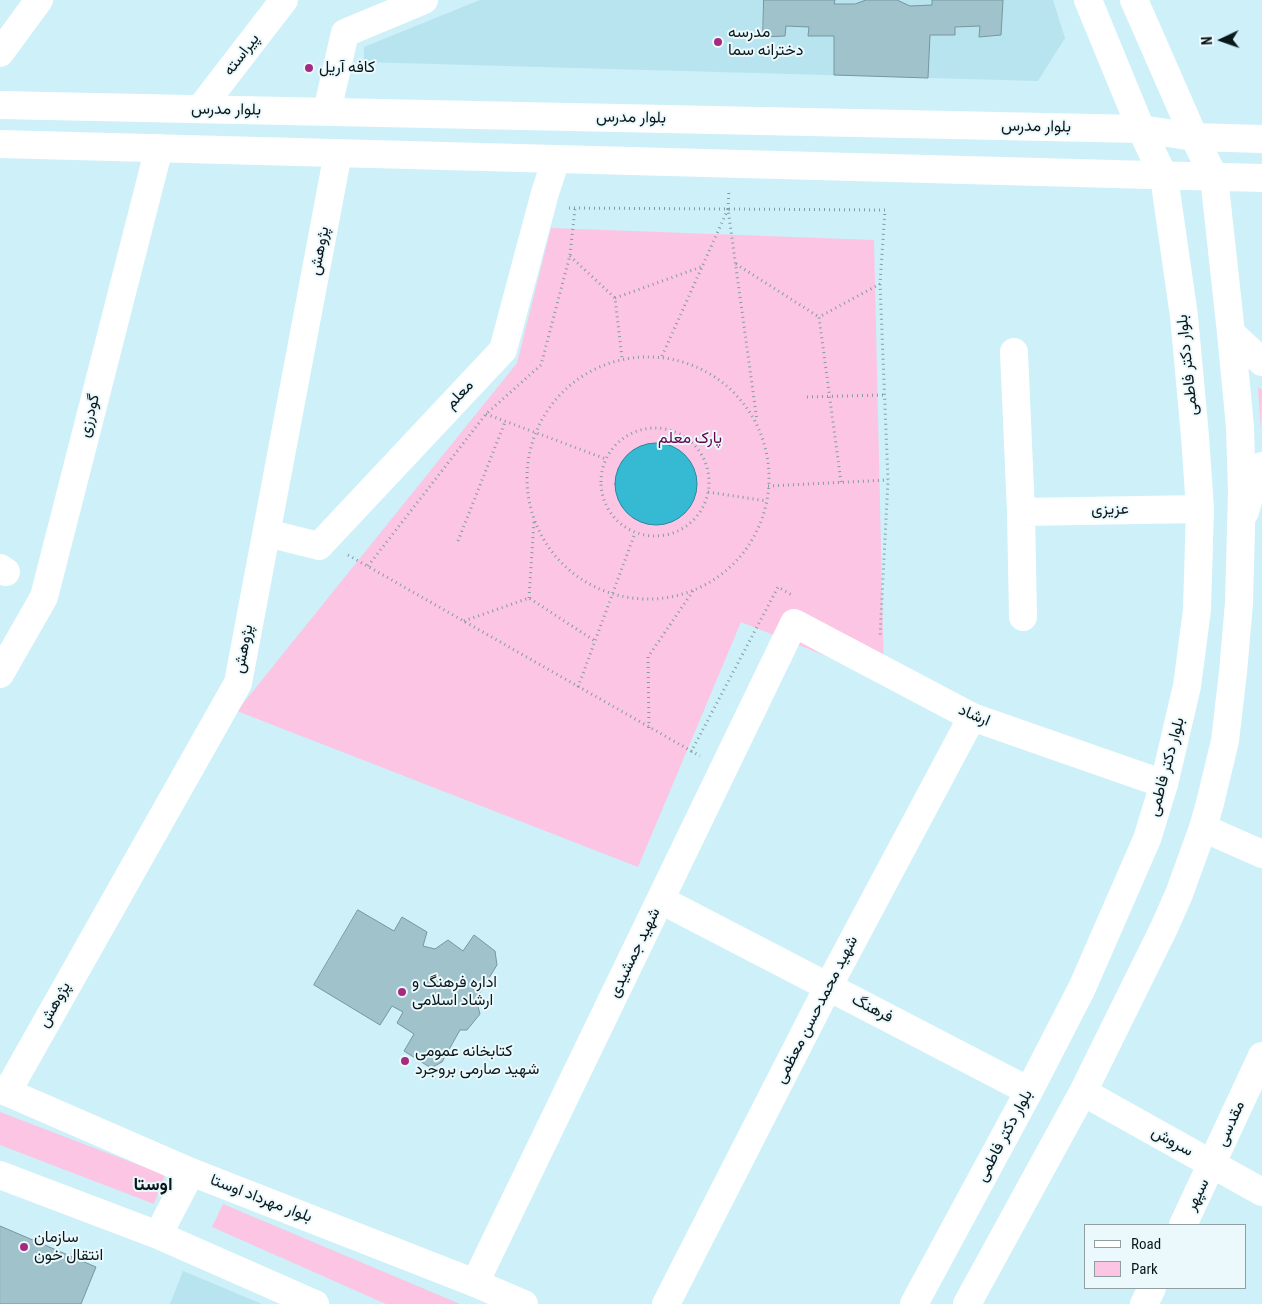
<!DOCTYPE html>
<meta charset="utf-8">
<style>
body{margin:0}
#map{position:relative;width:1262px;height:1304px;overflow:hidden;background:#cdf0f9;font-family:"Roboto Condensed",sans-serif}
canvas{display:block}
.legend{position:absolute;left:1084px;top:1224px;width:162px;height:65px;box-sizing:border-box;background:#ebf9fd;border:1px solid #919fa3;margin:0;padding:6px 9px;list-style:none;font-size:15px;color:#0b181b}
.legend li{display:flex;align-items:center;gap:10px;height:25px}
.legend b{width:25px;border:1px solid #919fa3}
.north{position:absolute;left:1197px;top:15px;width:50px;height:50px;-webkit-text-stroke:4px #ebf9fd;paint-order:stroke;rotate:267deg;font-size:14px;font-weight:700;line-height:20px;text-align:center;color:#0b181b}
.north::after{content:'';display:block;margin:auto;width:18px;height:22px;background:#0b181b;clip-path:polygon(50% 0,100% 100%,50% 72%,0 100%)}
</style>
<div id="map">
<canvas width="1262" height="1304"></canvas>
<ul class="legend">
<li><b style="height:6px;background:#fff"></b>Road</li>
<li><b style="height:14px;background:#fcc5e4"></b>Park</li>
</ul>
<div class="north">N</div>
</div>
<script>
const context = document.querySelector('canvas').getContext('2d');
context.lineJoin = 'round';
function fill(path, color) {
  context.fillStyle = color;
  context.fill(path, 'evenodd');
}
function trace(path, color, width, dash) {
  context.strokeStyle = color;
  context.lineWidth = width;
  context.lineCap = dash ? 'butt' : 'round';
  context.setLineDash(dash || []);
  context.stroke(path);
}
function drawText(font, color, halo, rows, align = 'center') {
  context.font = font + ' "Roboto Condensed",Vazirmatn,sans-serif';
  context.lineWidth = 4;
  context.setLineDash([]);
  context.textBaseline = 'middle';
  context.strokeStyle = halo;
  context.fillStyle = color;
  for (const [text, x, y, turn = 0] of rows) {
    context.save();
    context.translate(x, y);
    context.rotate((+turn || 0) * Math.PI / 180);
    context.textAlign = isNaN(turn) ? turn : align;
    if (halo) context.strokeText(text, 0, 0);
    context.fillText(text, 0, 0);
    context.restore();
  }
}
fill(new Path2D(`
 M480,0h573l12,38 -27,43 -674,-19v-15z
 M183,1271l79,33h-92z`), '#b7e4ee');
fill(new Path2D(`
 M551,228l323,12 10,439 -143,-57 -103,245 -401,-156 280,-348z
 M1258,387l4,3 -1,40z
 M0,1112l165,63 -11,29 -154,-59z
 M223,1204l237,100h-74l-174,-77z`), '#fcc5e4');
const water = new Path2D(`
 M615 484a41 41 0 1 1 82 0a41 41 0 1 1-82 0Z`);
fill(water, '#36bad4');
trace(water, '#29899c', 1);
const building = new Path2D(`
 M764,0h71l-1,4h21l11,-4h31l13,6 22,-1v-5h71l-2,35 -22,2 1,-11 -25,1v8h-25l-2,43 -94,-3v-39h-26l1,-9 -23,-1 -1,10 -22,1z
 M358,910l36,21 8,-14 25,15 -4,14 12,3 13,-9 15,11 11,-16 21,16 2,14 -21,34 4,15 -13,16h-7l-18,32 -11,6 -27,-17 10,-17 -17,-11 6,-11 -11,-6 -12,19 -66,-40z
 M0,1226l96,41 -15,37h-81z`);
fill(building, '#a0c2ca');
trace(building, '#76979f', 1);
trace(new Path2D(`
 M569,208l316,2 -5,74 8,196 -8,157
 M728,209l1,-19
 M570,256l45,42 7,60
 M736,264l83,53
 M615,298l86,-31
 M662,356l66,-147 29,212
 M527 478a121 121 0 1 1 242 0a121 121 0 1 1-242 0Z
 M807,397l78,-2
 M486,414l120,45
 M601 482a54 54 0 1 1 108 0a54 54 0 1 1-108 0Z
 M841,482l-22,-165 61,-33
 M768,486l120,-6
 M708,492l59,9
 M458,541l47,-119
 M348,555l352,201
 M368,566l118,-152 55,-49 29,-110 5,-47
 M529,598l5,-77
 M464,621l65,-23 66,43
 M578,687l57,-154
 M649,728l-1,-71 45,-66
 M691,752l87,-165 14,8`), '#829ca3', 3, [1, 4]);
trace(new Path2D(`
 M0,53l39,-53
 M200,109l84,-109
 M327,111l18,-78 79,-33
 M1231,333l31,29
 M1014,352l7,160 2,105
 M1021,512l179,-3
 M1245,512l9,-32 8,-14
 M267,533l52,13 184,-196 42,-157 11,-34
 M0,568l6,4
 M0,674l44,-77 115,-449
 M1203,828l59,26
 M661,900l368,191
 M7,1092l231,-409 100,-530
 M1083,1092l179,100
 M1183,1225l79,-169
 M475,1283l319,-660 178,94 192,67
 M666,1304l162,-317 144,-270
 M1144,1304l8,-16`), '#fff', 28);
trace(new Path2D(`
 M0,105l1141,24 53,8 68,2
 M0,144l1262,34
 M0,1089l191,83 284,111 49,21
 M0,1175l158,60 157,69
 M158,1235l33,-63
 M914,1304l115,-213 53,-103 65,-149 17,-55 23,-98 10,-76 3,-101 -5,-73 -11,-120 -20,-139 -23,-48 -53,-129
 M967,1304l116,-212 81,-164 15,-34 24,-66 7,-25 15,-62 8,-69 6,-69 3,-112 -2,-64 -9,-94 -17,-156 -20,-40 -60,-137`), '#fff', 28);
for (const [x, y, r, color] of [
 [718,42,5,"#a62b80"],
 [309,68,5,"#a62b80"],
 [402,992,5,"#a62b80"],
 [405,1061,5,"#a62b80"],
 [24,1247,5,"#a62b80"]
]) {
  const dot = new Path2D();
  dot.arc(x, y, r, 0, 2 * Math.PI);
  context.fillStyle = color;
  context.fill(dot);
  trace(dot, '#ebf9fd', 2);
}
drawText('16px', '#0b181b', '#ebf9fd', [
 ["مدرسه",728,33],
 ["دخترانه سما",728,51],
 ["کافه آریل",319,68],
 ["اداره فرهنگ و",412,983],
 ["ارشاد اسلامی",412,1001],
 ["کتابخانه عمومی",415,1052],
 ["شهید صارمی بروجرد",415,1070],
 ["سازمان",34,1238],
 ["انتقال خون",34,1256]
], 'left');
drawText('16px', '#0b181b', '#ebf9fd', [
 ["پیراسته",242,55,-53],
 ["بلوار مدرس",226,110,1],
 ["بلوار مدرس",631,118,1],
 ["بلوار مدرس",1036,127,1],
 ["پژوهش",320,251,-79],
 ["بلوار دکتر فاطمی",1188,365,-96],
 ["معلم",460,395,-47],
 ["گودرزی",90,416,-76],
 ["عزیزی",1110,510,-1],
 ["پژوهش",244,649,-79],
 ["ارشاد",974,716,23],
 ["بلوار دکتر فاطمی",1167,767,-75],
 ["شهید جمشیدی",635,953,-64],
 ["پژوهش",55,1005,-61],
 ["فرهنگ",872,1009,27],
 ["شهید محمدحسن معظمی",817,1010,-63],
 ["مقدسی",1231,1124,-66],
 ["بلوار دکتر فاطمی",1005,1136,-62],
 ["سروش",1172,1142,29],
 ["سپهر",1198,1195,-64],
 ["بلوار مهرداد اوستا",261,1199,21]
]);
drawText('16px', '#67024c', '#ebf9fd', [
 ["پارک معلم",690,439]
]);
drawText('bold 18px', '#0b181b', '#ebf9fd', [
 ["اوستا",153,1185]
]);
</script>
